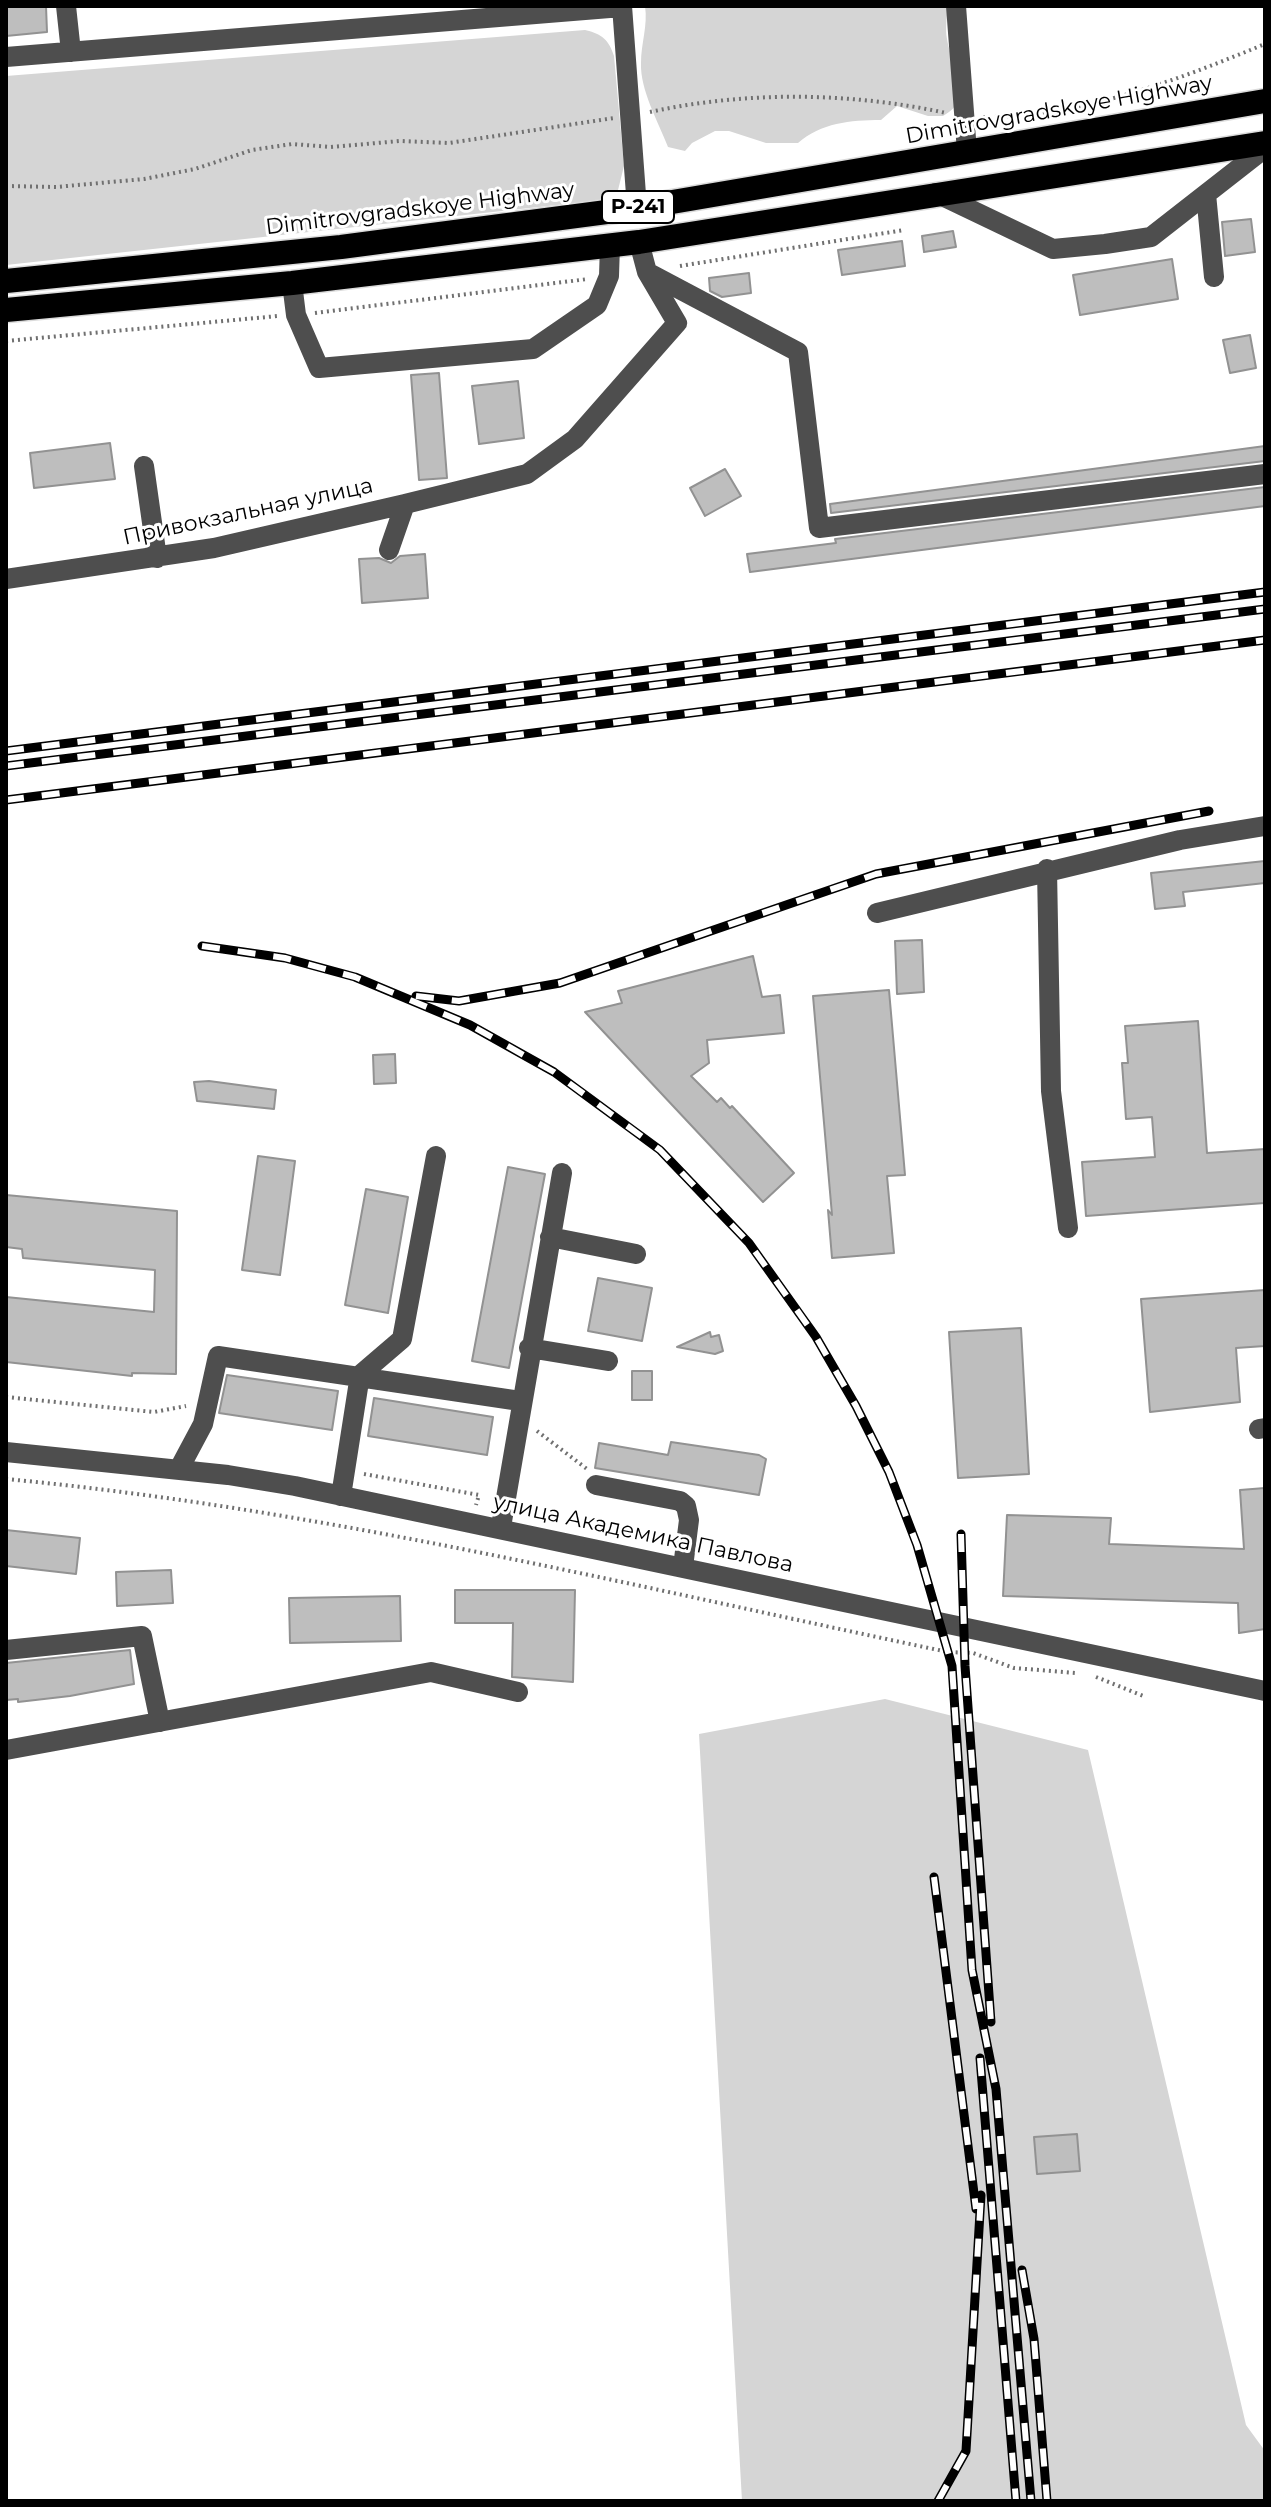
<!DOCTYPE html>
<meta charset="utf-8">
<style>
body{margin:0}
#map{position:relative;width:1271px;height:2507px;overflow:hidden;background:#fff;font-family:Montserrat,sans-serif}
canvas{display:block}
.frame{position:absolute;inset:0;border:8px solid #000;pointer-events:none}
</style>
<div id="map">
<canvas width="1271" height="2507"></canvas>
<div class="frame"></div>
</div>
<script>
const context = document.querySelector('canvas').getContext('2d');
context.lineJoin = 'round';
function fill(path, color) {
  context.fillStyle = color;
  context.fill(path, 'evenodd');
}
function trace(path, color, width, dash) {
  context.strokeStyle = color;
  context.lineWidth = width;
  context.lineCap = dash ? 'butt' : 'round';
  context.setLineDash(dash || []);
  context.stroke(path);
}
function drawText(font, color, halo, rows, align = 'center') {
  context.font = font + ' Montserrat,sans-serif';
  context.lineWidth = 6;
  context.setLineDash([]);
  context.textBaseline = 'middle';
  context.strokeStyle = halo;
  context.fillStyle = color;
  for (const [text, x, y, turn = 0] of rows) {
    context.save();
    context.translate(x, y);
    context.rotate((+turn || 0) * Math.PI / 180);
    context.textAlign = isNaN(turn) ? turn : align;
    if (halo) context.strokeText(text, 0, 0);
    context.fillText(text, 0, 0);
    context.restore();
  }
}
fill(new Path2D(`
 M645,6h303c-1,10 -3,23 -1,33 4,26 29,60 -4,77h-15l-31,-10 -16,14c-31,0 -60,3 -83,23h-32l-37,-12h-14l-23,12 -7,8 -17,-4c-10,-26 -28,-57 -27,-84 0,-20 7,-37 4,-57z
 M585,30c17,4 24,10 29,26l10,110 -7,28 -14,6 -597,65v-189z
 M885,1699l203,51 158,675 19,26v50h-523l-43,-767z`), '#d5d5d5');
const building = new Path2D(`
 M6,6h40l1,26 -41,4z
 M1251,219l4,33 -30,4 -3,-34z
 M953,231l3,16 -32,5 -2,-16z
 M902,241l3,25 -63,9 -4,-25z
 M1172,259l6,40 -98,16 -7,-40z
 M749,273l2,20 -29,4 -12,-6 -1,-13z
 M1250,335l6,33 -26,5 -7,-33z
 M439,373l8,105 -28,2 -8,-105z
 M518,381l6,57 -45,6 -7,-58z
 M110,443l5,36 -81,9 -4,-35z
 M1265,446v15l-434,52 -1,-9z
 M725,469l16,27 -36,20 -15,-28z
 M1265,487v19l-515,66 -3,-18 89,-11 -1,-4z
 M425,554l3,44 -66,5 -3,-44 20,-1 12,5 9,-7z
 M1265,861v22l-82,9 2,14 -30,3 -4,-36z
 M922,940l2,52 -27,2 -2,-53z
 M753,956l9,41 18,-2 4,38 -77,7 2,23 -18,13 26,26 4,-4 9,10 2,-2 62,67 -31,29 -178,-190 37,-9 -4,-12z
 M889,990l16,185 -18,1 7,77 -62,5 -4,-48 4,5 -19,-219z
 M1198,1021l9,132 58,-4v54l-179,13 -4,-54 73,-5 -3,-40 -26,2 -4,-56h6l-3,-37z
 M395,1054l1,29 -22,1 -1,-29z
 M209,1081l67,9 -2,19 -77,-8 -3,-19z
 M258,1156l37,5 -15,114 -38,-5z
 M508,1167l37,7 -36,194 -37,-7z
 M366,1189l42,8 -20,116 -43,-8z
 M6,1195l171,16 -1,163 -44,-1v3l-126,-14v-65l148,15 1,-42 -132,-12 -1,-9 -16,-2z
 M598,1278l54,10 -10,53 -54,-10z
 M1265,1290v56l-29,2 4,54 -90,10 -9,-113z
 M1021,1328l8,146 -71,4 -9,-146z
 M710,1332l1,5 8,-2 4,16 -8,3 -38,-7z
 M632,1371h20v29h-20z
 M227,1375l111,16 -6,39 -113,-17z
 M374,1398l119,19 -6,38 -119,-19z
 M671,1442l88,13 7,4 -7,36 -164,-27 4,-25 69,12z
 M1265,1488v141l-26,4 -1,-30 -235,-7 4,-81 104,3 -2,26 135,5 -4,-59z
 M6,1530l74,8 -4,36 -70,-8z
 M171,1570l2,33 -56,3 -1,-34z
 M455,1590h120l-2,92 -61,-5 1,-54h-58z
 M400,1596l1,45 -111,2 -1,-45z
 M130,1650l4,34 -64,12 -52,6v-3l-12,1v-37z
 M1077,2134l3,37 -43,3 -3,-37z`);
fill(building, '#bebebe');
trace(building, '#929292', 2);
const highway = new Path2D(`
 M6,281l335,-34 296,-39 628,-107
 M6,310l286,-27 347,-41 626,-99`);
trace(highway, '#dbdbdb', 27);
trace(new Path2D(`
 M650,112c96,-21 200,-20 296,1
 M983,117c98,0 192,-36 282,-73
 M6,186l50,1 88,-8 51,-10 57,-19 40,-6 39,3 69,-6 49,2 165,-25
 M680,266l224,-36
 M315,313l273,-34
 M6,341l272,-25
 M6,1397l148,15 32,-6
 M537,1431l50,38
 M364,1474l115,21 -3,10
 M6,1479c318,30 630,108 942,173l25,1 41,15 62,5
 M1096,1677l50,20`), '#707070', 4, [2, 4]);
trace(new Path2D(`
 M66,6l5,46
 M622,6l15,202
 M956,6l11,146
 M6,57l616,-50
 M936,193l117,56 52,-5 46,-7 114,-89
 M1206,194l8,83
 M647,272l151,80 21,176 446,-54
 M292,283l4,32 23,53 214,-19 64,-44 12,-29 1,-31
 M144,466l13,92
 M389,550l16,-46 122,-30 48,-35 102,-116 -30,-51 -8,-30
 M6,579l208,-31 191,-44
 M1047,869l4,222 17,137
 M877,913l303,-73 85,-14
 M550,1237l86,17
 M529,1348l79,13
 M1259,1429l6,-1
 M6,1452l222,23 67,11 970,205
 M179,1469l24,-45 15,-68 302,45
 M596,1485l84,16 6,5 3,14 -6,47
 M341,1496l19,-121 42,-36 34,-183
 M501,1527l61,-354
 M6,1650l136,-14 18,86
 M6,1750l425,-78 87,20`), '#4e4e4e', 20);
trace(highway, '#000', 24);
const rail = new Path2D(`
 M6,751l1259,-159
 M6,766l1259,-157
 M6,800l1259,-160
 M202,946l83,12 70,19 115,48 84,47 106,78 89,93 67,94 40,69 33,66 28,73 35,121 20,304 24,119 35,412
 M416,996l43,5 101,-18 316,-109 333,-63
 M961,1534l4,132 26,356
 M934,1877l42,332
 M980,2058l36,443
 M1022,2270l12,69 13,162
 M938,2501l28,-50 15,-256`);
trace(rail, '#000', 9);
trace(rail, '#fff', 6, [18]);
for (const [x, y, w] of [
 [638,207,72]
]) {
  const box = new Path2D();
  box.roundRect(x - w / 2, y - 16, w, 32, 6);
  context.fillStyle = '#fff';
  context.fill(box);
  trace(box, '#000', 2);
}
drawText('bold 20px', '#000', null, [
 ["Р-241",638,207]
]);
drawText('22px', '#000', '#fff', [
 ["Dimitrovgradskoye Highway",1059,110,-10],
 ["Dimitrovgradskoye Highway",420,209,-7],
 ["Привокзальная улица",248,512,-12],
 ["улица Академика Павлова",643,1534,12]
]);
</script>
